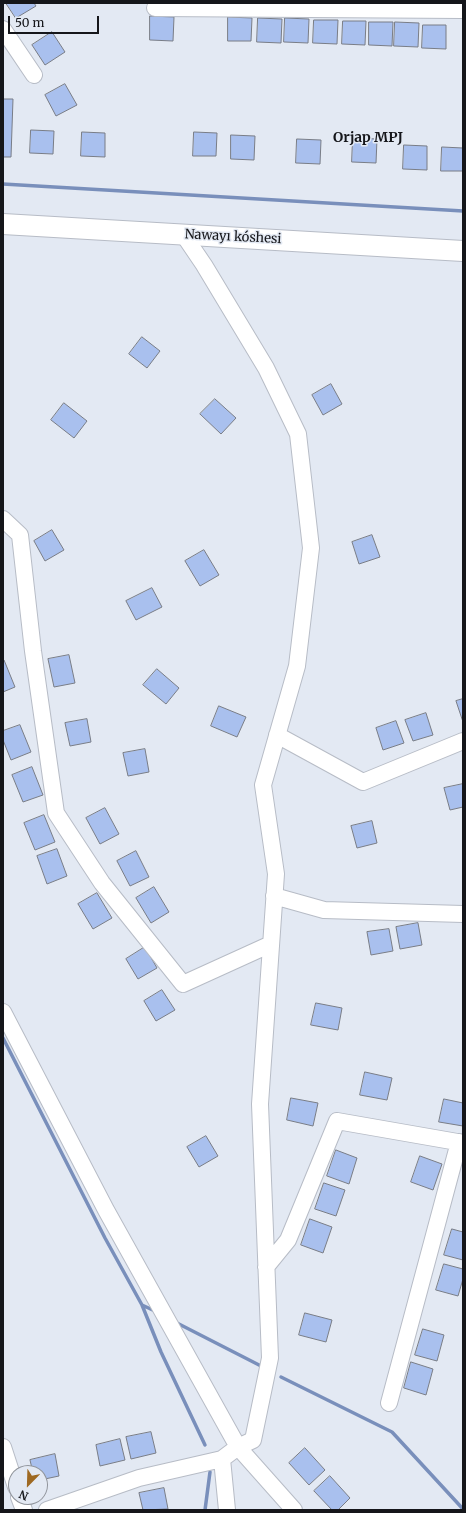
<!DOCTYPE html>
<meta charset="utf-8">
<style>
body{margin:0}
#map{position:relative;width:466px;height:1513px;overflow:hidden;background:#e3e9f3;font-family:Merriweather,serif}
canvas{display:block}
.frame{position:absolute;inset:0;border:4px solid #15161a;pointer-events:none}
.north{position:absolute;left:8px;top:1465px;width:40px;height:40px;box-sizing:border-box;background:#e3e9f3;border:1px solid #91959c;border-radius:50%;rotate:203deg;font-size:11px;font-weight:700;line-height:16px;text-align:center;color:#15161a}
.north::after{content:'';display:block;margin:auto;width:14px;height:18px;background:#9e6922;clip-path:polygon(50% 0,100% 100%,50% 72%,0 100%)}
.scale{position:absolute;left:8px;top:16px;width:91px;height:18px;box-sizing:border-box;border:2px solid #15161a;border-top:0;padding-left:5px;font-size:12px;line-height:14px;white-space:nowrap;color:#15161a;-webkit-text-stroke:3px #e3e9f3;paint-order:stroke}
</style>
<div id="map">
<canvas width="466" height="1513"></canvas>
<div class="frame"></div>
<div class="north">N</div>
<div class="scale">50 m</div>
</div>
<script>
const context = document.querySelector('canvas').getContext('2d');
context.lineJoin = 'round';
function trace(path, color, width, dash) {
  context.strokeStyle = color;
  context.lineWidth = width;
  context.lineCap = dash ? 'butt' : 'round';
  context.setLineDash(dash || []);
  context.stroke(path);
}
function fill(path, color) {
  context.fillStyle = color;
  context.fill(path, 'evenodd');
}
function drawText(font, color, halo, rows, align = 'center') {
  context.font = font + ' Merriweather,serif';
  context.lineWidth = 3;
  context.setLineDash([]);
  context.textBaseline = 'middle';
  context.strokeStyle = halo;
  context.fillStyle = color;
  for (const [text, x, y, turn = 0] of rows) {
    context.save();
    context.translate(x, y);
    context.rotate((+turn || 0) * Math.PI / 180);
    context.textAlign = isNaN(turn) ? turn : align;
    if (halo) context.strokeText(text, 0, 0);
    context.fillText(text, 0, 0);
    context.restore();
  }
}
trace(new Path2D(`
 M3,184l460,27
 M3,1038l102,200 37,67 19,47 44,93
 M142,1305l15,7
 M175,1322l86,44
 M281,1377l111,55 71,77
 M205,1510l5,-38`), '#798fbb', 3.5);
const building = new Path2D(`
 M6,3h28l2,3 -20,12z
 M150,16l24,1 -1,24 -23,-1z
 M228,17l24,1 -1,23h-23z
 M258,18l24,1 -1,24 -24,-1z
 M285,18l24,1 -1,24 -24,-1z
 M314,20h24l-1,24 -24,-1z
 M343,21h23l-1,24 -23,-1z
 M369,22h24l-1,24 -23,-1z
 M395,22l24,1 -1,24 -24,-1z
 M423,25h23v24l-24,-1z
 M52,32l13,20 -20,13 -13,-20z
 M65,84l12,21 -21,11 -11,-21z
 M3,99h10l-2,58h-8z
 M31,130l23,1 -1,23 -23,-1z
 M82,132l23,1v24l-24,-1z
 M194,132l23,1 -1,23h-23z
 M231,135l24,1 -1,24 -23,-1z
 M353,138l24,1 -1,24 -24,-1z
 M297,139l24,1 -1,24 -24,-1z
 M404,145l23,1v24l-24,-1z
 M442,147l21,1v23h-22z
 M142,337l18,14 -13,17 -18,-14z
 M331,384l11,20 -19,11 -11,-20z
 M215,399l21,19 -15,16 -21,-20z
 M64,403l23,18 -13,17 -23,-18z
 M52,530l12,20 -19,11 -11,-20z
 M372,535l8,22 -21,7 -7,-22z
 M204,550l15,25 -19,11 -15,-25z
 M152,588l10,19 -26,13 -10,-19z
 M69,655l6,28 -21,4 -6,-28z
 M3,660h1l11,27 -12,5z
 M157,669l22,19 -13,16 -23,-19z
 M463,699v23l-7,-21z
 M219,706l27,11 -9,20 -26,-11z
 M426,713l7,22 -20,6 -8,-21z
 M87,719l4,23 -21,4 -5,-23z
 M396,721l8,22 -21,7 -7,-22z
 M20,725l11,27 -20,8 -8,-20v-9z
 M145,749l4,23 -21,4 -5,-23z
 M32,767l11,28 -20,7 -11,-27z
 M463,784v23l-13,3 -6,-22z
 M105,808l14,26 -19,10 -14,-26z
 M44,815l11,27 -20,8 -11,-27z
 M372,821l5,22 -20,5 -6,-22z
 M57,849l10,27 -20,8 -10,-28z
 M136,851l13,26 -19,9 -13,-25z
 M154,887l15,25 -18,11 -15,-25z
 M97,893l15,25 -19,11 -15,-25z
 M418,923l4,22 -22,4 -4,-22z
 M389,929l4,22 -22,4 -4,-23z
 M145,947l12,21 -19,11 -12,-20z
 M162,990l13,20 -19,11 -12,-20z
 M316,1003l26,5 -4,22 -27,-5z
 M365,1072l27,6 -5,22 -27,-5z
 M291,1098l27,5 -5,23 -26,-6z
 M444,1099l19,4v23l-24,-4z
 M206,1136l12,20 -19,11 -12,-20z
 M336,1150l21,8 -8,26 -22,-8z
 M420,1156l22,8 -9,26 -22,-8z
 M324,1183l21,7 -9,26 -21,-7z
 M310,1219l22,8 -9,26 -22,-8z
 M452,1229l11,3v28l-19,-5z
 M444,1264l19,5v10l-5,17 -22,-6z
 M305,1313l27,7 -6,22 -27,-7z
 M423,1329l21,6 -7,26 -22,-6z
 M411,1362l22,7 -7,26 -22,-7z
 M151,1432l5,21 -25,6 -5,-22z
 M120,1439l5,21 -25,6 -4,-21z
 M305,1448l20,22 -16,15 -20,-22z
 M55,1454l4,22 -19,4v-7h-7l-3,-13z
 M330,1476l20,22 -12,12h-6l-18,-19z
 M164,1488l4,21 -25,1 -4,-17z`);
fill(building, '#a9c0ee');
trace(building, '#797d86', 1);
const minor = new Path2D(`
 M155,8l308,2
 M3,29l31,46
 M3,519l17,16 13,116 23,162 46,70 81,101 88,-40
 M277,735l86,47 100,-41
 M274,896l50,14 139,4
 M3,1012l103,198 132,237 56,63
 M266,1267l22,-27 49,-119 126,22
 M389,1403l70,-261
 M3,1447l13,40
 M222,1459l5,51
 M19,1497l5,13
 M47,1510l92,-32 83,-19 16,-12 15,-7 17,-82 -10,-254 16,-230 -13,-89 34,-119 14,-118 -13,-114 -32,-66 -62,-103 -21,-31`);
const major = new Path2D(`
 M3,224l460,27`);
trace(minor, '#b7bcc6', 18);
trace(major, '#b7bcc6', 22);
trace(minor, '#fff', 16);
trace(major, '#fff', 20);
drawText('13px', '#15161a', '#e3e9f3', [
 ["Nawayı kóshesi",233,237,3]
]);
drawText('bold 14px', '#15161a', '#e3e9f3', [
 ["Orjap MPJ",368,138]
]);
</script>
